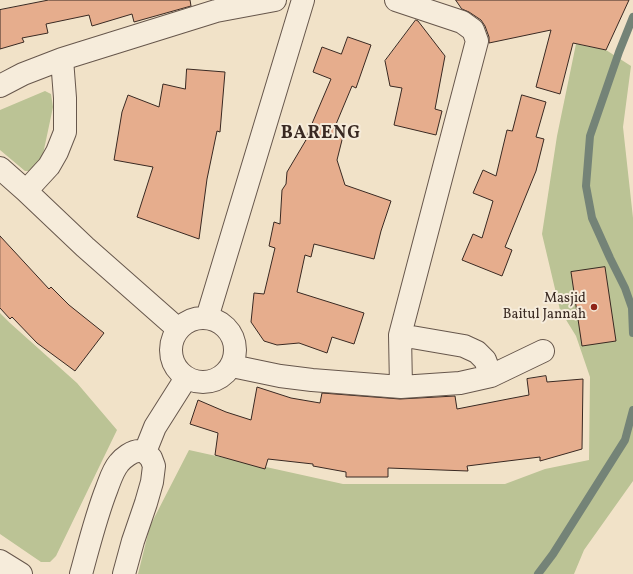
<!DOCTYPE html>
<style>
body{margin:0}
canvas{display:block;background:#f1e2c8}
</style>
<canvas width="633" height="574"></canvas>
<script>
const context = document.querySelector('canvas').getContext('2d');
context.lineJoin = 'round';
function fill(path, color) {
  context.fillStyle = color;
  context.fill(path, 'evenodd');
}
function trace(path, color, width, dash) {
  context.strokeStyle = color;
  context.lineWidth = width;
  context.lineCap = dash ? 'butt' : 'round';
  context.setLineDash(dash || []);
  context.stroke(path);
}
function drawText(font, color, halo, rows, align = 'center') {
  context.font = font + ' Vollkorn,serif';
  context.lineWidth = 4;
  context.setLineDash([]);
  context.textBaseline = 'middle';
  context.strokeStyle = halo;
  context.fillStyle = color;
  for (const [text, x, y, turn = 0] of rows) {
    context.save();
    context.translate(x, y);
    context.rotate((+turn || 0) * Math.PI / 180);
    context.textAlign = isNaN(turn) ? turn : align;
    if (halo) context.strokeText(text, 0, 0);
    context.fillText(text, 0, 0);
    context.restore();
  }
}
fill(new Path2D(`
 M576,44l30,6 25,16 -8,61 10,91v263l-49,69 -10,24h-436l12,-48 39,-76 154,34h162l40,-15 44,-9 1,-83 -14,-41 -16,-26 -18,-76 15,-98z
 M45,91l6,3 2,13 -11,52 -10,12h-7l-25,-21v-40z
 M0,313l10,10 67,60 40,47 -61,126 -6,6h-9l-41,-28z`), '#bbc395');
trace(new Path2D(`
 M633,17l-14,35 -29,84 -4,50 6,32 18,40 15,30 7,20 1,25
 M538,574l15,-20 72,-114 8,-30`), '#748377', 8);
const building = new Path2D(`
 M49,0h141l1,6 -57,16 -2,-8 -40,12 -3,-11 -43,9 2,9 -26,5 2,4 -24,7v-39z
 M456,0h173l-23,50 -33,-7 -13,51 -24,-7 15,-57 -62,13v-6l-4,-11 -4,-6 -12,-8 -7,-3z
 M416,20l2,1 27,35 -10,53 7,2 -6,24 -42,-10 8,-37 -12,-2 -5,-25z
 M348,37l23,8 -15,43 -4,-2 -18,43 10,3 -7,28 8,25 46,16 -10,30 -7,28 -60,-15 -3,13 -6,-2 -8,37 67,21 -10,31 -22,-7 -5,16 -28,-10 -22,2 -13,-4 -13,-19 3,-29 10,1 11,-46 -6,-2 5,-24 6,2 2,-34 4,-6 1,-12 19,-32h-1l26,-61 -18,-7 9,-25 19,7z
 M187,69l38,3 -5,60 -3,-1 -10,48 -8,60 -62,-22 16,-50 -39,-7 8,-48 6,-17 31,12 4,-23 22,5z
 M522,95l24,7 -10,35 8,2 -8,32 -31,76 7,3 -10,26 -40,-16 11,-26 9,4 11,-37 -20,-8 10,-23 13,6 11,-46 5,1z
 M0,236l49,53 2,-2 18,18 35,28 -29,38 -38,-28 -25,-26 -2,2 -10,-11z
 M605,267l11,74 -34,5 -11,-74z
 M546,376l1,6 36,-3 -1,70 -42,12v-4l-73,9 1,5 -80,-3v9h-42v-5l-33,-6v-2l-45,-5 -3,10 -50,-14 3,-22 -28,-9 8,-24 28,12 25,8 6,-33 34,11 29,5 2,-10 78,6 55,-3 2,13 51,-10 21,-4 -2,-16z`);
fill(building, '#e6ad8d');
trace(building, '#392922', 1);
const street = new Path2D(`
 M396,0l66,22 11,8 4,11 -77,294 1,52
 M62,59l154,-48 59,-11
 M0,86l23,-12 39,-15 3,39v34l-8,20 -8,14 -23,25 59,56 93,82
 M0,168l26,23
 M171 350a32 32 0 1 1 64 0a32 32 0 1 1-64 0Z
 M207,318l96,-318
 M400,335l64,11 13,6 8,8 6,16
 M232,366l48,10 32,4 89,7 59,-4 31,-7 52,-25
 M0,561l21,13
 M81,574c8,-29 15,-58 26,-86 3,-8 6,-18 12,-25 4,-5 13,-12 20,-12 2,0 4,0 6,1
 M124,574l9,-33 13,-38 6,-21 2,-16 -3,-8 -6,-6 10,-25 31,-49`);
trace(street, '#67574c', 24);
trace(street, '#f6ecdb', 22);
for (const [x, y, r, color] of [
 [594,307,4,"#8f2418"]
]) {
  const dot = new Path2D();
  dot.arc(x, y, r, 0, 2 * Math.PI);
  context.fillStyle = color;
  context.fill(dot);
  trace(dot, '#f6ecdb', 1.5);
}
drawText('14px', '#392922', '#f6ecdb', [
 ["Masjid",586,299],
 ["Baitul Jannah",586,315]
], 'right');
context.letterSpacing = '1px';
drawText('bold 18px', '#392922', '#f6ecdb', [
 ["BARENG",321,135]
]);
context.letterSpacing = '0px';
</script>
